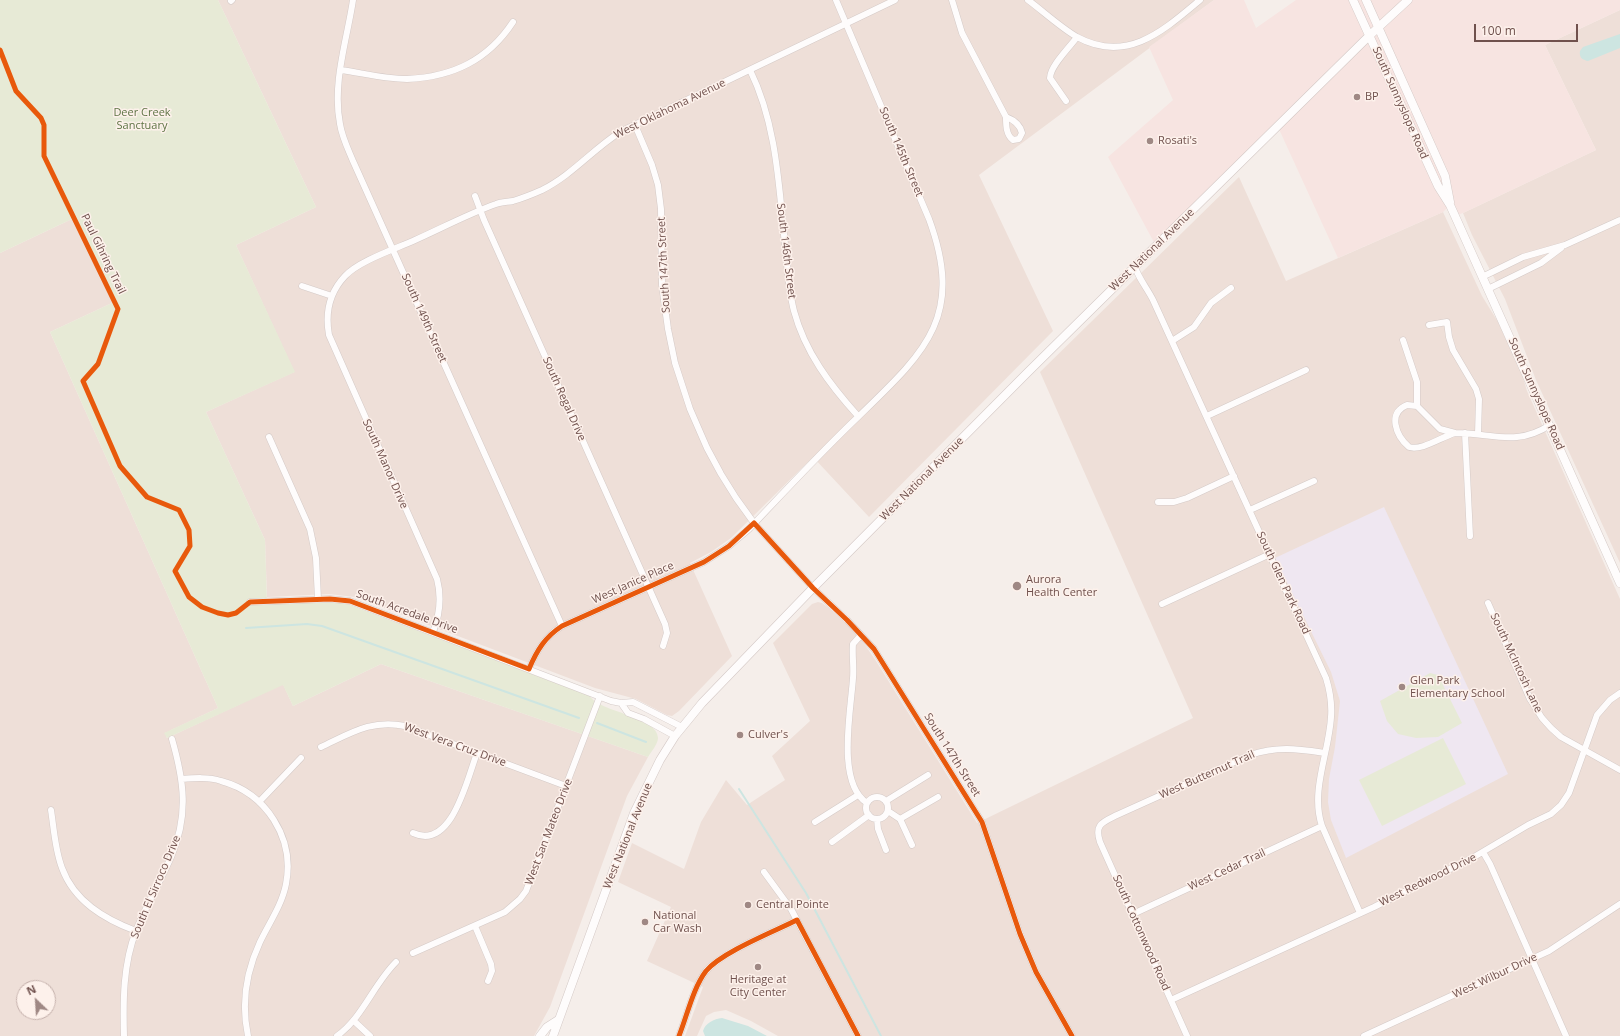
<!DOCTYPE html>
<style>
body{margin:0}
#map{position:relative;width:1620px;height:1036px;overflow:hidden;background:#f5eeea;font-family:"Open Sans",sans-serif}
canvas{display:block}
.north{position:absolute;left:16px;top:980px;width:40px;height:40px;box-sizing:border-box;background:#fdf1eb;border:1px solid #c5b1ac;border-radius:50%;rotate:335deg;font-size:11px;font-weight:700;line-height:16px;text-align:center;color:#70514d}
.north::after{content:'';display:block;margin:auto;width:14px;height:18px;background:#9f8884;clip-path:polygon(50% 0,100% 100%,50% 72%,0 100%)}
.scale{position:absolute;left:1474px;top:24px;width:104px;height:18px;box-sizing:border-box;border:2px solid #70514d;border-top:0;padding-left:5px;font-size:12px;line-height:14px;white-space:nowrap;color:#70514d;-webkit-text-stroke:3px #fdf1eb;paint-order:stroke}
</style>
<div id="map">
<canvas width="1620" height="1036"></canvas>
<div class="north">N</div>
<div class="scale">100 m</div>
</div>
<script>
const context = document.querySelector('canvas').getContext('2d');
context.lineJoin = 'round';
function fill(path, color) {
  context.fillStyle = color;
  context.fill(path, 'evenodd');
}
function trace(path, color, width, dash) {
  context.strokeStyle = color;
  context.lineWidth = width;
  context.lineCap = dash ? 'butt' : 'round';
  context.setLineDash(dash || []);
  context.stroke(path);
}
function drawText(font, color, halo, rows, align = 'center') {
  context.font = font + ' "Open Sans",sans-serif';
  context.lineWidth = 3;
  context.setLineDash([]);
  context.textBaseline = 'middle';
  context.strokeStyle = halo;
  context.fillStyle = color;
  for (const [text, x, y, turn = 0] of rows) {
    context.save();
    context.translate(x, y);
    context.rotate((+turn || 0) * Math.PI / 180);
    context.textAlign = isNaN(turn) ? turn : align;
    if (halo) context.strokeText(text, 0, 0);
    context.fillText(text, 0, 0);
    context.restore();
  }
}
fill(new Path2D(`
 M218,0h996l-235,175 74,156 -184,186 -56,-60 -82,81 -20,14 -21,11 42,93 -53,55 -7,5 -5,-1 -31,-16 -41,-11 -240,-91 -26,-3 -62,3 -2,-57 -59,-128 88,-40 -58,-127 80,-38z
 M1620,10v553l-84,-183 -31,-81 -33,-64 -9,-22 133,-63 -51,-105z
 M1239,177l47,104 157,-69 39,84 16,26 24,52 5,17 93,208v437h-842l-27,-15 -25,-11 -12,2 -8,4 -9,20h-12l18,-49 -56,-26 24,-54 -53,-25 14,-39 52,26 17,-47 25,-42 21,25 38,-25 -13,-24 38,-35 -37,-78 39,-39 6,-2 4,1 7,5 20,19 16,18 11,16 101,162 216,-105 -153,-346z
 M74,218l40,84 -64,30 168,376 -53,25 2,5 116,-54 10,22 88,-42 267,93 -21,39 -77,211 -16,29h-534v-783zM24,988h24v24h-24z`), '#eedfd8');
fill(new Path2D(`
 M1214,0h30l12,28 40,-28h324v10l-75,35 51,105 -133,63 -8,3 -5,-11 -7,7 -105,46 -60,-131 -122,119 -48,-89 65,-57 -24,-53z`), '#f7e4e1');
fill(new Path2D(`
 M1384,507l124,267 -162,84 -15,-38 -3,-18 1,-23 6,-32 5,-46 -9,-29 -56,-114z`), '#efe7f1');
fill(new Path2D(`
 M0,0h218l98,207 -80,38 59,127 -89,40 59,128 2,64 63,-3 12,1 248,94c8,16 68,20 68,42 0,6 -7,14 -10,19l-267,-93 -88,42 -10,-21 -116,53 -3,-5 54,-25 -168,-376 64,-30 -40,-84 -74,35z
 M1430,673l8,2 24,48 -24,14 -22,1 -18,-4 -11,-13 -7,-20z
 M1443,738l23,46 -84,42 -23,-46z`), '#e7ead6');
fill(new Path2D(`
 M1620,34v14l-32,13c-6,-1 -9,-4 -8,-10l3,-4z
 M722,1018l26,8 19,10h-62l-2,-5c2,-8 11,-12 19,-13z`), '#cde5e1');
trace(new Path2D(`
 M246,628l61,-4 15,2 257,92
 M597,723l49,19
 M739,789l67,104 75,143`), '#cde5e1', 2);
const street = new Path2D(`
 M353,0c-6,40 -21,83 -13,124 2,13 8,25 13,37l209,465
 M952,0l10,33 44,84c0,8 0,18 7,23l6,-1 3,-6c-2,-9 -8,-13 -16,-16
 M1028,0c16,12 32,27 49,37 50,27 86,-6 123,-37
 M231,1l1,-1
 M341,70c21,3 44,9 66,9 46,-2 81,-19 106,-57
 M750,70c28,57 29,122 36,184 2,19 3,38 8,57 11,41 36,74 64,105
 M1066,101l-16,-23c0,-12 20,-31 27,-41
 M635,125l17,40 6,20 3,24 1,76 6,44 7,34 15,46 17,39 14,26 15,24 18,25 59,65 34,32 27,29 108,173 38,112 16,38 36,64
 M475,196l9,24 181,404 2,9 -4,13
 M1135,267c4,12 12,21 18,33l173,378c4,13 6,26 5,39 -2,36 -21,74 -9,109l38,87
 M1482,277l41,-20 42,-12 55,-25
 M302,286l30,10
 M1488,289l53,-26 20,-15
 M1429,325l18,-3 2,15 4,13 23,39 3,10 -1,35
 M1403,340l14,42v24
 M1172,341l22,-14 17,-24 20,-15
 M1407,405l10,1 23,23 15,4c-14,4 -33,18 -46,14 -13,-11 -22,-34 -2,-42z
 M1207,416l99,-46
 M1455,433c37,0 61,14 95,-8
 M1465,433l5,103
 M269,437l41,92 6,29 2,41
 M1158,502h16l13,-4 47,-22
 M1250,510l64,-29
 M250,602l80,-3 20,2 261,100 10,2 12,-1 49,25
 M1488,603l42,96 12,19 9,10 10,9 59,33
 M1162,604l108,-50
 M433,632c7,-18 9,-34 4,-53l-108,-244c-4,-22 0,-42 16,-59 14,-15 50,-27 70,-36 27,-12 53,-26 81,-36 5,-2 12,-2 17,-3 10,-3 20,-7 29,-11 30,-15 50,-40 78,-58l275,-132
 M861,635l-8,9c-1,11 1,23 0,34 -2,32 -17,105 14,125
 M529,669c8,-19 16,-32 33,-43l142,-64 25,-16 20,-17c36,-38 72,-77 110,-113 66,-64 106,-99 70,-197l-93,-219
 M621,703l7,10 16,6 31,17
 M321,747c30,-14 51,-28 84,-21l161,60
 M182,779c13,-1 27,-2 39,2 45,12 74,57 65,103 -4,21 -17,39 -26,58 -14,30 -19,61 -12,94
 M866 808a11 11 0 1 1 22 0a11 11 0 1 1-22 0Z
 M886,801l42,-26
 M259,802l42,-44
 M51,810c3,19 4,40 11,58 12,33 42,51 74,63
 M888,811l12,8 38,-22
 M877,819l1,10 8,21
 M900,819l12,26
 M815,822l43,-27
 M413,833c39,18 54,-54 64,-80
 M832,842l37,-27
 M1483,852l7,12 76,172
 M764,872l27,37 67,127
 M1133,914l189,-88
 M475,926l16,38 1,7 -4,10
 M413,953l92,-41 15,-13 6,-8 74,-195
 M1171,1000l203,-93 100,-50 54,-32 23,-11 10,-9 8,-12 28,-78 13,-15 10,-7
 M354,1021l16,15
 M124,1036c-1,-35 -1,-72 12,-105 10,-25 24,-49 35,-74 18,-42 13,-76 1,-118
 M337,1036c26,-19 36,-51 59,-74
 M679,1036c8,-20 14,-48 27,-65 16,-19 67,-39 91,-51
 M1187,1036l-87,-194c-6,-18 3,-20 17,-27l133,-60c28,-9 47,-6 75,-2
 M1364,1036l185,-85 71,-47`);
const secondary = new Path2D(`
 M1353,0l85,186 12,19 5,11 165,367
 M1366,0l79,176 5,26
 M540,1036l7,-9 11,-7
 M553,1036l81,-223 26,-53 15,-24 14,-17 13,-16 111,-115 215,-216 341,-336 39,-36`);
trace(street, '#d4cac7', 7);
trace(secondary, '#d4c9c6', 9);
trace(street, '#fefcfc', 6);
trace(secondary, '#fefcfc', 8);
trace(new Path2D(`
 M0,50l16,41 25,27 3,7v31l74,153 -20,55 -15,17 37,85 27,31 32,13 10,20 1,16 -15,25 14,26 13,10 16,6 10,2 8,-2 14,-11 80,-3 20,2 179,68c8,-19 16,-32 33,-43l142,-64 25,-16 25,-23 59,65 34,32 27,29 108,173 38,112 16,38 36,64
 M679,1036c8,-20 14,-48 27,-65 16,-19 67,-39 91,-51l61,116`), '#e8590c', 5);
for (const [x, y, r, color] of [
 [1357,97,4,"#9f8884"],
 [1150,141,4,"#9f8884"],
 [1017,586,5,"#9f8884"],
 [1402,687,4,"#9f8884"],
 [740,735,4,"#9f8884"],
 [748,905,4,"#9f8884"],
 [645,922,4,"#9f8884"],
 [758,967,4,"#9f8884"]
]) {
  const dot = new Path2D();
  dot.arc(x, y, r, 0, 2 * Math.PI);
  context.fillStyle = color;
  context.fill(dot);
  trace(dot, '#fdf1eb', 1.5);
}
drawText('11px', '#70514d', '#fdf1eb', [
 ["BP",1365,97],
 ["Rosati's",1158,141],
 ["Aurora",1026,580],
 ["Health Center",1026,593],
 ["Glen Park",1410,681],
 ["Elementary School",1410,694],
 ["Culver's",748,735],
 ["Central Pointe",756,905],
 ["National",653,916],
 ["Car Wash",653,929],
 ["Heritage at",758,980,"center"],
 ["City Center",758,993,"center"]
], 'left');
drawText('11px', '#70514d', '#fdf1eb', [
 ["South Sunnyslope Road",1400,103,66],
 ["West Oklahoma Avenue",670,109,-26],
 ["South 145th Street",901,152,67],
 ["West National Avenue",1152,250,-44],
 ["South 146th Street",786,251,83],
 ["Paul Gihring Trail",103,254,64],
 ["South 147th Street",664,265,-93],
 ["South 149th Street",424,318,66],
 ["South Sunnyslope Road",1536,394,66],
 ["South Regal Drive",564,399,66],
 ["South Manor Drive",385,464,66],
 ["West National Avenue",922,479,-45],
 ["West Janice Place",633,583,-24],
 ["South Glen Park Road",1283,583,65],
 ["South Acredale Drive",407,612,20],
 ["South McIntosh Lane",1516,663,65],
 ["West Vera Cruz Drive",455,745,20],
 ["South 147th Street",952,755,58],
 ["West Butternut Trail",1207,775,-24],
 ["West San Mateo Drive",549,832,-69],
 ["West National Avenue",628,836,-68],
 ["West Cedar Trail",1227,870,-25],
 ["West Redwood Drive",1428,880,-26],
 ["South El Sirroco Drive",156,887,-67],
 ["South Cottonwood Road",1141,933,66],
 ["West Wilbur Drive",1495,976,-25]
]);
drawText('11px', '#5f7546', '#fdf1eb', [
 ["Deer Creek",142,113],
 ["Sanctuary",142,126]
]);
</script>
